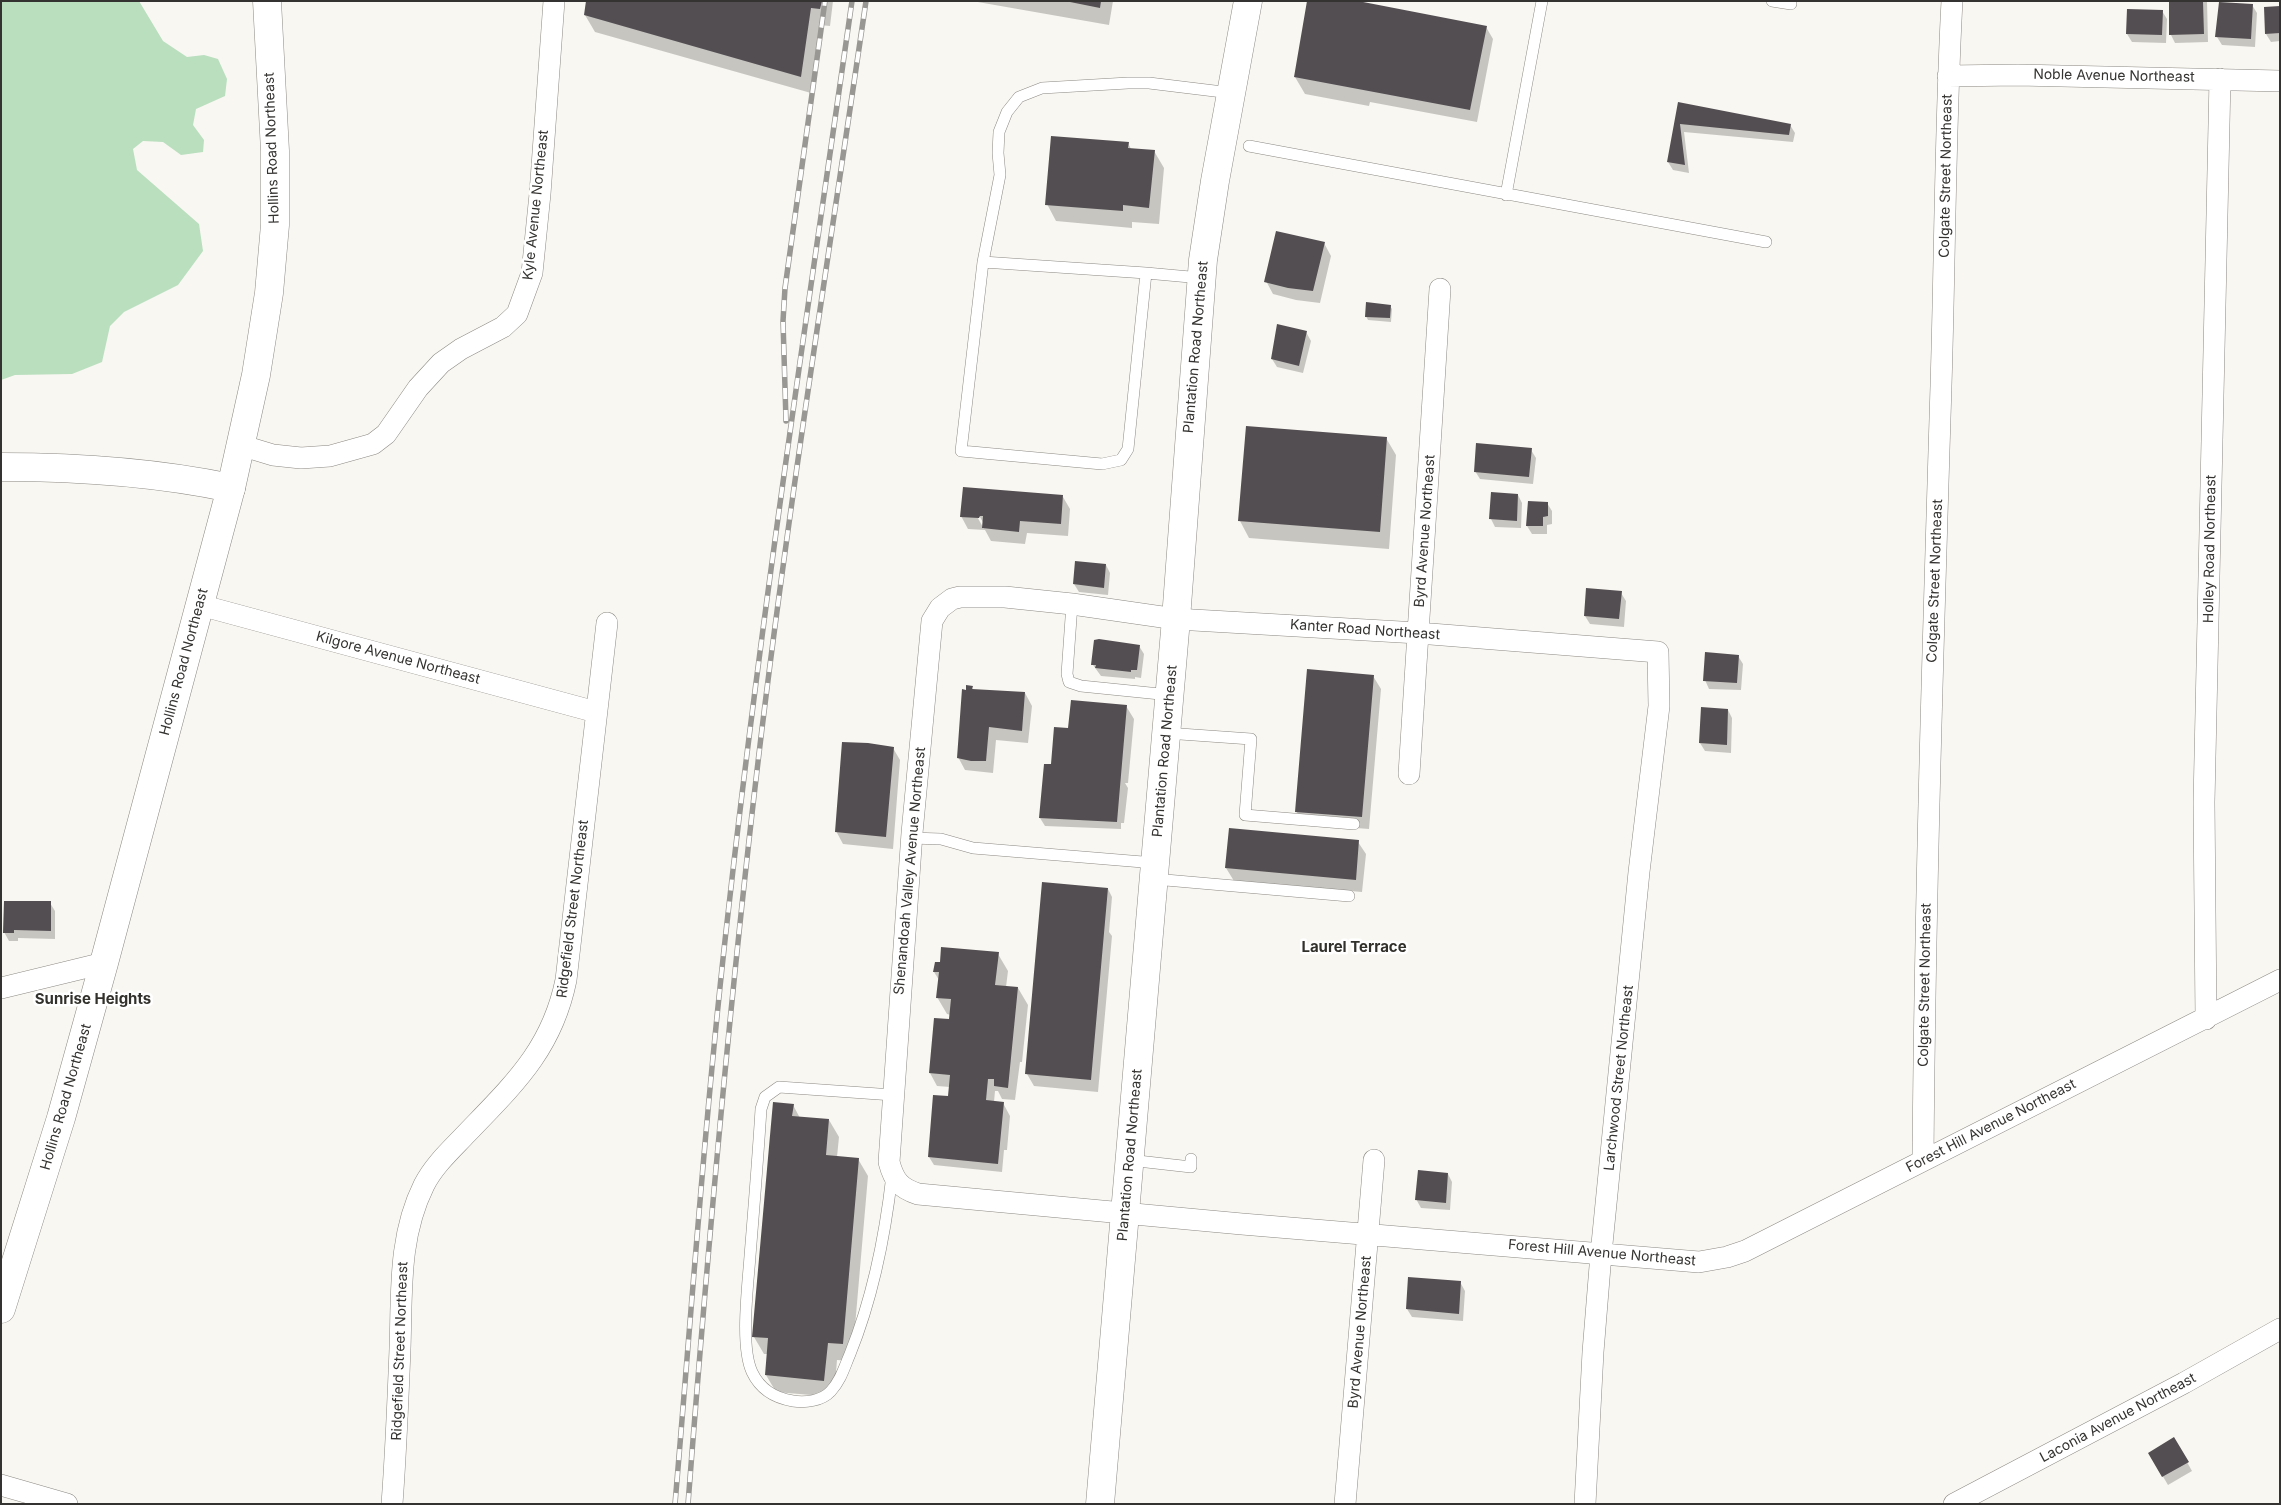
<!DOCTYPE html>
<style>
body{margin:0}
#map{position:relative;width:2281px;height:1505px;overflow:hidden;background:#f9f7f1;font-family:Inter,sans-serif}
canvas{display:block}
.frame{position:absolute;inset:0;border:2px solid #343331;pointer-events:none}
</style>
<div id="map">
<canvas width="2281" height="1505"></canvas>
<div class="frame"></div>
</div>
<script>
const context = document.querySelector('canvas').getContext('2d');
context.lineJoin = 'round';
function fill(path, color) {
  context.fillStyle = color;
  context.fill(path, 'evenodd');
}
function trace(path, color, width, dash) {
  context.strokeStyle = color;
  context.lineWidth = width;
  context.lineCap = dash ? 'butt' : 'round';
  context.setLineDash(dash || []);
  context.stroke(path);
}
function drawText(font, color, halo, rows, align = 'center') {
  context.font = font + ' Inter,sans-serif';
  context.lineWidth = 5;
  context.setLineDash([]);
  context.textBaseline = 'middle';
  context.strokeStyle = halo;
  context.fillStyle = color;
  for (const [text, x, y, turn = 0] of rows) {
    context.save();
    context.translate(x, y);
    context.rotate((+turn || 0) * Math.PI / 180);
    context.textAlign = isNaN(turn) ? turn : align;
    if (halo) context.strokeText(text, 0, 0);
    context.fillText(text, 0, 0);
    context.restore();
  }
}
fill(new Path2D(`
 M1,1h138l24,40 24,16 17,-2 14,4 9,20 -2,17 -29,13 -3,16 11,15 -1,12 -22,3 -18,-13 -20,-1 -10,8 4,21 62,54 4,27 -25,34 -54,27 -14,14 -8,36 -30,12 -57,1 -14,5z`), '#b9dfbf');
fill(new Path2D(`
 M587,1h246l-3,25 -10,-1 -9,68 -216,-61 -10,-17z
 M972,1h141l-4,24z
 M2170,1h37l1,41 -33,1 -4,-8z
 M2220,3l32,2 5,8 -2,34 -33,-2 -5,-8z
 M2280,7v34l-9,1 -5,-8z
 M2162,11l5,8 -1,24 -34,-1 -5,-8z
 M1486,27l7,12 -16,83 -107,-20 -1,4 -64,-12 -10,-17z
 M1679,104l111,21 5,8 -2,9 -109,-10 5,41 -16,-3 -5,-8z
 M1128,143l3,6 23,2 10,17 -5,56 -27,-2v6l-76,-7 -9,-17z
 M1324,243l7,13 -11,47 -24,-3 -23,-6 -7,-13z
 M1390,306l2,3 -1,13 -23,-2 -2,-4z
 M1306,332l5,9 -8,32 -26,-6 -5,-8z
 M1386,438l10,17 -7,94 -140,-11 -9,-17z
 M1531,450l5,8 -3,26 -53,-5 -5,-8z
 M964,488l99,9 7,12 -2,27 -41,-3 -2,11 -34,-3 -6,-11 -17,-1 -7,-13zM977,512l7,12v5l-9,-16z
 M1518,495l4,8 -1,25 -26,-1 -4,-8z
 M1547,503l5,8v13l-5,1v9h-15l-5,-8z
 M1077,563l29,2 4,8 -2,22 -29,-3 -5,-8z
 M1621,593l5,8 -2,26 -34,-3 -5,-8z
 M1139,646l5,8 -3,24 -6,-1v2l-34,-3 -8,-11z
 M1738,656l5,8 -2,26 -32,-1 -4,-9z
 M1373,676l8,13 -12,140 -65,-5 -8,-13z
 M972,687l2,4 51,2 7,13 -4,37 -32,-3 -3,33 -28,-3 -7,-13 9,-66z
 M1126,706l8,13 -6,64h-3l3,5 -4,35h-3v6l-76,-3 -5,-8 1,-13 12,-39 16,-37z
 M1728,710l4,8 -1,35 -26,-2 -5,-8z
 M893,748l7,12 -7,89 -50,-5 -7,-13z
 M1358,842l8,12 -4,38 -128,-11 -8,-13z
 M1108,889l4,8 -3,35 3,4 -14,156 -64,-6 -7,-12z
 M50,903l5,8v28l-37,-1v3h-9l-5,-9z
 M998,954l10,17 -2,16 12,1 10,17 -6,57h-2l-5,38 -13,-1 -4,-8h-3l-1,11 9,1 7,13 -3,34h-3l-2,22 -68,-7 -5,-8 20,-59 1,-11 -13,-1 -7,-13 21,-58 -4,-1 -10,-17 2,-17 -5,-8z
 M793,1105l7,13 29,2 10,17 -2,20 21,2 10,17 -16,185 -15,-1 -3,37 -58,-5 -10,-17 2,-21h-4l-10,-17z
 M1448,1174l4,8 -2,28 -29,-2 -5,-9z
 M1460,1282l5,9 -2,30 -51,-4 -5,-8z
 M2174,1439l18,32 -24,14 -19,-32z`), '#0003');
fill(new Path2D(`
 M586,1h236l-2,8 -9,-1 -10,69 -217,-62z
 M1065,1h36l-1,7z
 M1307,1h51l129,25 -17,84 -176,-33z
 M2169,1h34l1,33 -35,1z
 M2219,2l34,2 -2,35 -36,-2z
 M2280,6v27l-15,1 -1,-27z
 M2127,9l36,1 -1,25 -36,-1z
 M1678,102l113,22 -2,11 -109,-11 5,41 -18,-3z
 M1051,136l78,6 -1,6 27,2 -6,58 -26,-3v6l-78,-6z
 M1276,231l49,11 -12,49 -25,-3 -24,-6z
 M1366,302l25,3 -1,13 -25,-1z
 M1277,324l30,7 -8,35 -28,-7z
 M1246,426l141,11 -7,95 -142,-11z
 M1476,443l56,5 -3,29 -55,-5z
 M963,487l100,8 -2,29 -41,-3 -1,11 -37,-4 1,-12h-3l-1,2 -19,-1z
 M1491,492l27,2 -1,27 -28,-2z
 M1528,501l20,1v14l-5,1v9h-17z
 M1075,561l31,3 -2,24 -31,-4z
 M1586,588l36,3 -3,28 -35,-3z
 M1099,639l41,6 -3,25h-6v2l-36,-4 1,-3h-5l3,-25z
 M1705,652l34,3 -2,28 -34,-2z
 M1307,669l67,6 -12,142 -67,-5z
 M966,685l7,1 -1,3 53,3 -3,39 -33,-4 -3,34h-15l-14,-3 5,-69 4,1z
 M1071,700l56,5 -10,117 -78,-4 5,-54h7l3,-37 14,1z
 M1701,707l27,2 -1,36 -28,-2z
 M842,742l26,1 26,4 -8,90 -51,-5z
 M1229,828l130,12 -3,40 -131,-12z
 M1042,882l66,6 -17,192 -66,-6z
 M4,901h47v30l-37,-1v3h-11z
 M941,947l58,5 -4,33 23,2 -10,101 -14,-2v-7h-6l-2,21 18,2 -6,62 -70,-7 5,-62 15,1 2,-21 -21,-2 5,-55 15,1 2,-20 -15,-1 3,-26h-6l2,-10h5z
 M773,1102l21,2 -2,12 37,3 -3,36 33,3 -16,186 -15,-1 -4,38 -59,-6 3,-37 -16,-1z
 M1418,1170l30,3 -2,30 -31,-3z
 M1408,1277l53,4 -2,33 -53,-5z
 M2174,1437l15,25 -27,15 -14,-24z`), '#534e52');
const service = new Path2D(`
 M1772,1l19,3
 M1249,146l517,96
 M1506,195l36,-194
 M983,262l17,-87 -2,-22 1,-21 8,-20 12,-15 23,-9 86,-5h21l82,10
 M1146,273l-163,-11 -22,189 141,13 19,-4 7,-11 18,-176 55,5
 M1072,604l-5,70 2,8 12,4 89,9
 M1166,733l85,6 -6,76 109,9
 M911,838l30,1 32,9 182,15
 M1154,879l195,17
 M1129,1160l62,7v-8
 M892,1175c-7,62 -19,122 -42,179 -6,14 -9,26 -19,37 -9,10 -26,12 -38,10 -19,-3 -33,-12 -41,-29 -12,-26 -4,-87 -2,-116 4,-49 8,-98 11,-147l4,-12 14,-10 114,8`);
const minor = new Path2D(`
 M1948,76l70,-1 262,6
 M240,445l33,10 28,3 29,-2 43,-12 13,-10 32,-46 23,-25 20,-14 42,-22 14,-13 15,-41 8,-79 14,-193
 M200,605l396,107
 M1409,774l31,-485
 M1,988l103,-25
 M2206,1019l-2,-217 16,-723
 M1923,1160c2,-258 10,-516 18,-774 4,-129 4,-257 11,-385
 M1,1485l66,19
 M392,1504c4,-52 6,-104 8,-155 2,-56 -2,-112 24,-164 10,-20 28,-36 43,-52 47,-49 85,-84 99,-153l41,-357
 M1345,1504l29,-344
 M1585,1504l8,-152 8,-98 38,-382 20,-166 -1,-54 -240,-19 -242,-14 -104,-15 -67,-7h-45l-8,2 -12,9 -8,13 -20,212 -23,329c5,19 11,26 29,32l324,30 457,38 28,-5 18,-6 535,-271
 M1954,1504l230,-121 96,-54`);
const tertiary = new Path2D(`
 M1,467c78,0 154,5 230,21
 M1100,1504l76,-885 27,-359 12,-79 33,-180`);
const secondary = new Path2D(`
 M1,1309l60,-191 43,-155 127,-475 25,-113 13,-82 6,-68v-74l-8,-150`);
trace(service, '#8c8984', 12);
trace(minor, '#8c8984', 22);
trace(tertiary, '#8c8984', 29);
trace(secondary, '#8c8984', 29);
trace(service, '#fff', 11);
trace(minor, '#fff', 21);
trace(tertiary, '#fff', 28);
trace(secondary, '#fff', 28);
const rail = new Path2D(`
 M786,421l-3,-100 2,-33 40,-287
 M675,1504c17,-200 31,-400 54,-599 34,-302 80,-603 123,-904
 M688,1504c19,-248 41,-496 70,-742 30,-254 71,-507 108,-761`);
trace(rail, '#999793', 5.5);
trace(rail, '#fff', 4, [11]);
drawText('14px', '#343331', '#fff', [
 ["Noble Avenue Northeast",2114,76,1],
 ["Hollins Road Northeast",272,148,-92],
 ["Colgate Street Northeast",1946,176,-89],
 ["Kyle Avenue Northeast",536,205,-84],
 ["Plantation Road Northeast",1196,347,-85],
 ["Byrd Avenue Northeast",1425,531,-86],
 ["Holley Road Northeast",2210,549,-89],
 ["Colgate Street Northeast",1935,581,-88],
 ["Kanter Road Northeast",1365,630,4],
 ["Kilgore Avenue Northeast",398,658,15],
 ["Hollins Road Northeast",184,662,-75],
 ["Plantation Road Northeast",1165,751,-85],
 ["Shenandoah Valley Avenue Northeast",910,871,-85],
 ["Ridgefield Street Northeast",573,909,-83],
 ["Colgate Street Northeast",1925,985,-89],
 ["Larchwood Street Northeast",1619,1078,-84],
 ["Hollins Road Northeast",66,1097,-74],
 ["Forest Hill Avenue Northeast",1991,1126,-27],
 ["Plantation Road Northeast",1130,1155,-85],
 ["Forest Hill Avenue Northeast",1602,1253,5],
 ["Byrd Avenue Northeast",1360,1332,-85],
 ["Ridgefield Street Northeast",400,1351,-88],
 ["Laconia Avenue Northeast",2118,1418,-28]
]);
drawText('bold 15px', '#33312c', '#fff', [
 ["Laurel Terrace",1354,947],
 ["Sunrise Heights",93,999]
]);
</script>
